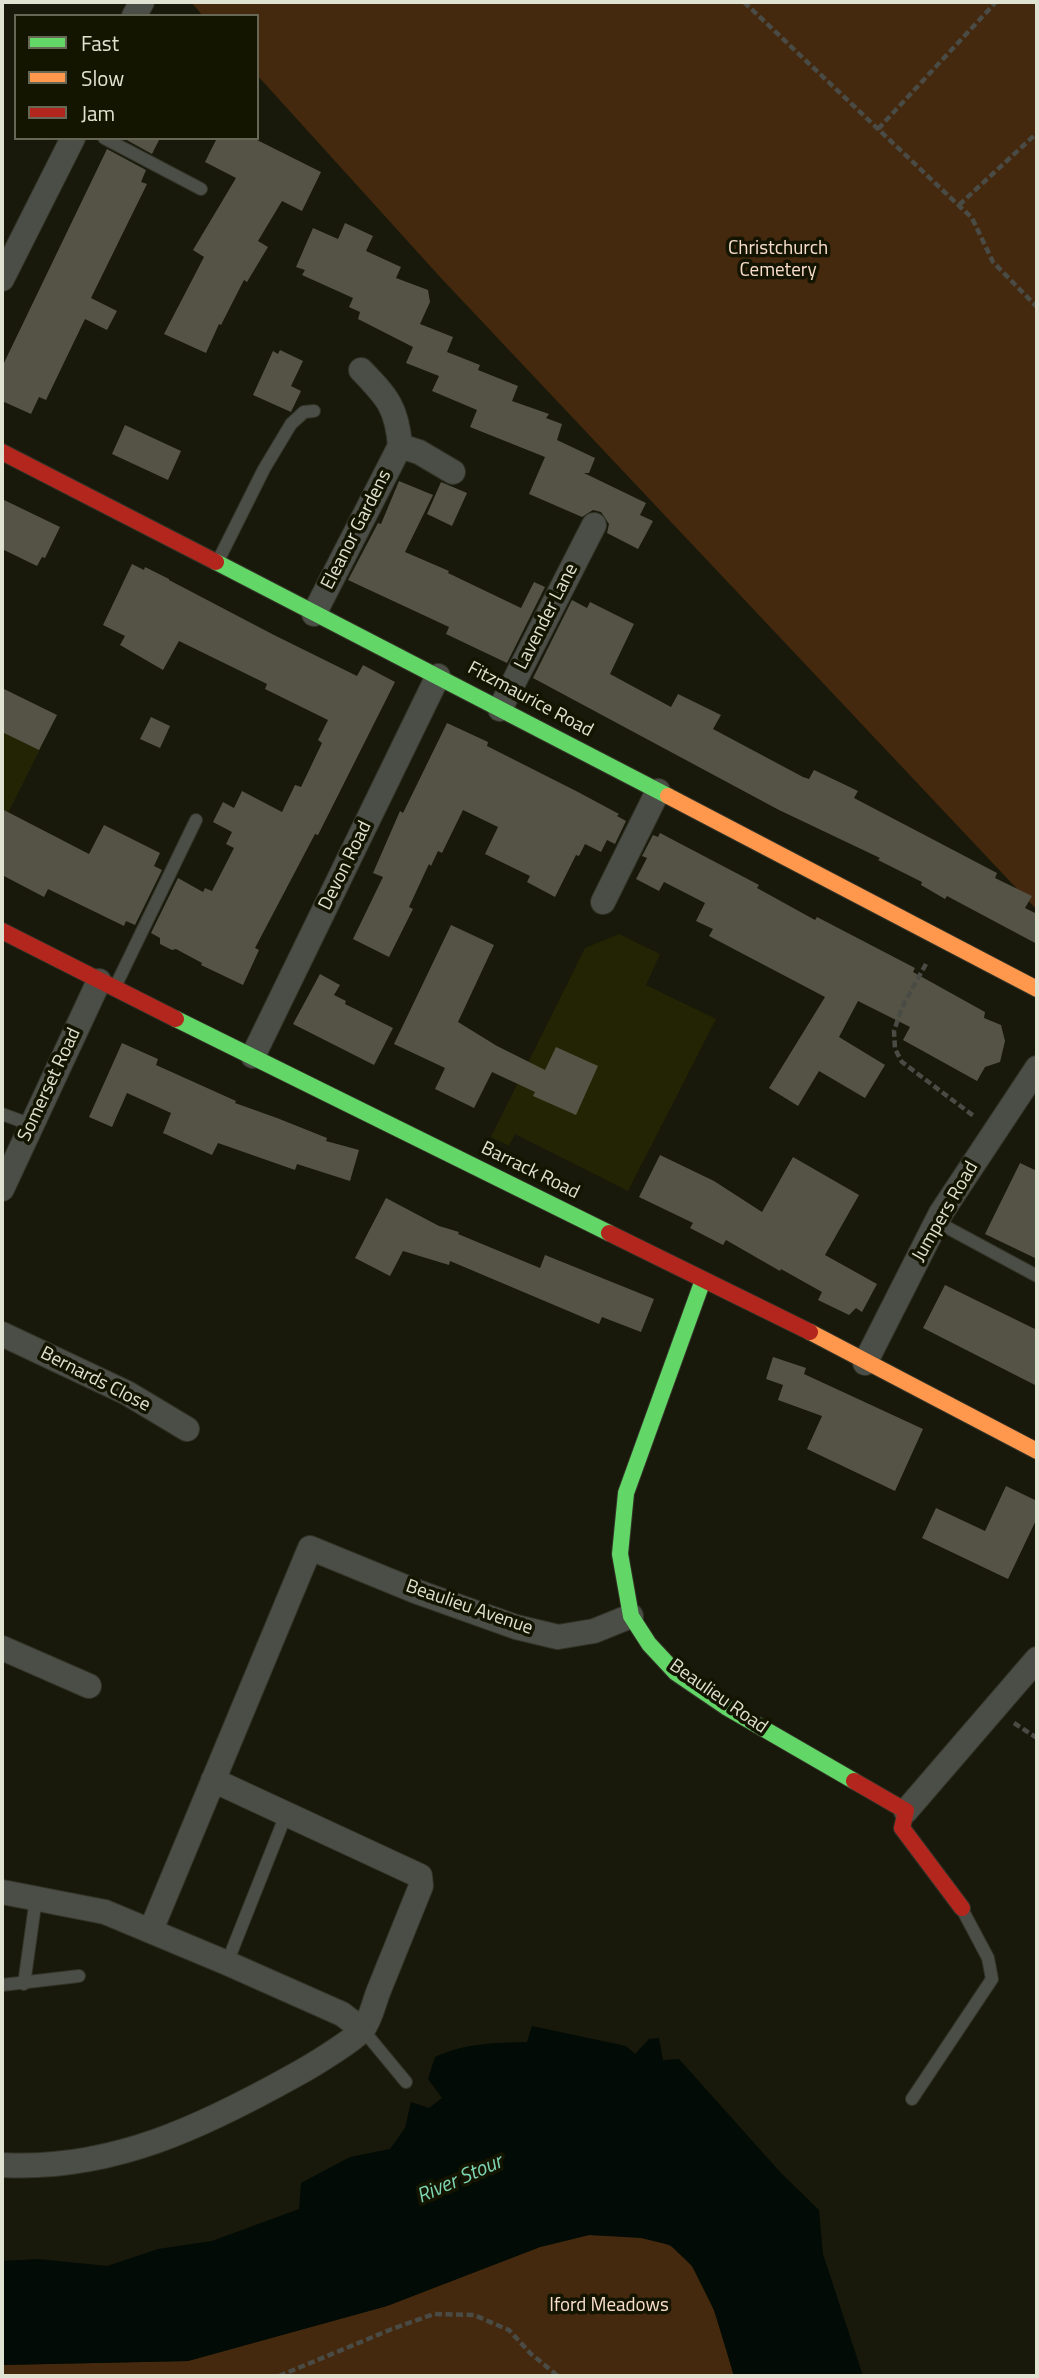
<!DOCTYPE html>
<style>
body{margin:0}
#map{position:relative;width:1039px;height:2378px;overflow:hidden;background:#18190a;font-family:"Titillium Web",sans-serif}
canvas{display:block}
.frame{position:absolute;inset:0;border:4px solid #e1e3d2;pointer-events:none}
.legend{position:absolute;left:14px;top:14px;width:245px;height:126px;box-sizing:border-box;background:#141500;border:2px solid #666754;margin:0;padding:9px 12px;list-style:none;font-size:21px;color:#e1e3d2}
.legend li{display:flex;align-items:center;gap:14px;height:35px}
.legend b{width:35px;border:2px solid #666754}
</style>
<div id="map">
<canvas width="1039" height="2378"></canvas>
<div class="frame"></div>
<ul class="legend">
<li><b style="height:9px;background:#63d668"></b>Fast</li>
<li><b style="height:9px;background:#ff974d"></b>Slow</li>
<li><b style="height:9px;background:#b3261e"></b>Jam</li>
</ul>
</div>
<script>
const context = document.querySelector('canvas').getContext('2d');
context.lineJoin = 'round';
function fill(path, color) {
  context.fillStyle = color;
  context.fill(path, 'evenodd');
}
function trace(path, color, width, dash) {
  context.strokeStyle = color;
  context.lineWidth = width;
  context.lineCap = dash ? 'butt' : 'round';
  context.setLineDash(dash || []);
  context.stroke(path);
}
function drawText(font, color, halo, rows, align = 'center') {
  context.font = font + ' "Titillium Web",sans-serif';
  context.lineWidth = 7;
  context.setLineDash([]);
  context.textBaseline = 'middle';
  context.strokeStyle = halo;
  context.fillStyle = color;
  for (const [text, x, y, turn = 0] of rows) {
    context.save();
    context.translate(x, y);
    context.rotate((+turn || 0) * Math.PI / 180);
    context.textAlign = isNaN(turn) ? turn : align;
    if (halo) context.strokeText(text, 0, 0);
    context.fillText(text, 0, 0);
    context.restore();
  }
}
fill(new Path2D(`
 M2,689l55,26 -55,110z
 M619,934l41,20 -14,31 70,34 -88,172 -113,-57 -6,12 -18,-9 94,-189z`), '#222403');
fill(new Path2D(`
 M191,2h846v908l-596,-632 -184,-203v-59h-54z
 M589,2235c25,1 55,-1 79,10 37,15 56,96 66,131h-732v-11l186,-4 199,-55 153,-59z`), '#45290f');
fill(new Path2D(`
 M532,2026l94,20 9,8 14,-15 10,-1 4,22 16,-1 102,114 38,37 4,44 40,122h-129l-20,-66 -22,-44 -22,-21 -29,-7 -52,-3 -49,12 -153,59 -199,55 -186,4v-104l37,-2 68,7 51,-17 54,-8 87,-32 2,-26 49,-26 40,-8 15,-21 6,-26 18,6 13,-10 -14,-19 7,-22c30,-14 59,-14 92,-15z`), '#020b05');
fill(new Path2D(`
 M123,138h37l-8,16z
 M217,138h36l68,34 -19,39 -20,-10 -24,40 10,6 -21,35 -3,-2 -23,45 -2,-1 -13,29 -42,-19 40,-77 -11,-7 43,-72 -31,-16z
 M107,149l39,21 -5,12 6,2 -56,114 26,13 -10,19 -22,-11 -39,81 -7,-3 -8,17 -29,-13v-34z
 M345,223l28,13 -7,15 35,16 -5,11 32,12 2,12 -10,22 33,13 -6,15 33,13 -2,5 40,16 -6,15 37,13 -3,4 16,6 -5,16 38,18 -6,15h-5l62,30 -6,12 13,6 -15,28 -31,-16 2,-9 -8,-12 -8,-2 -11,7 -53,-23 16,-37 -75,-30 7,-17 -45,-19 7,-15 -33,-13 7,-16 -55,-28 2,-7 -11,-5 4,-9 -51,-23 3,-5 -9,-3 17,-39 25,11z
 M280,350l23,11 -12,25 10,5 -10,21 -38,-17 20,-44 5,3z
 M125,425l56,26 -13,29 -56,-26z
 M399,481l34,14 -28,57 44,19 -1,2 73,35 13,-26 11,5 -38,76 -61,-29 3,-7 -101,-47 30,-57 3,1z
 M441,482l26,11 -15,33 -25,-12z
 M2,499l58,28 -15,31 -3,-1 -5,9 -35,-17z
 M132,564l12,6 1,-3 24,12v1l105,55 83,41 6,-11 32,17 -77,153 -3,-1 -60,114 4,2 -16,35 -42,-20 1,-2 -26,-14 -4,1 -12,-6v-6l-9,-5 27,-55 25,14 2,-4 7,3 22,-43 -8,-4 6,-12 -19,-10 10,-20 11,6 8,-17 40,21 13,-27 6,2 21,-44 -4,-3 10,-20 -63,-31 2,-5 -88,-43 -16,29 -43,-25 5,-9 -22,-11z
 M572,600l15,8 3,-6 44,22 -24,50 61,33 7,-13 43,21 -8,14 90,48 6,2 5,-9 44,21 -4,7 143,75 -2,5 37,18 -7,12 12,6v30l-90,-48 -2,3 -24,-14 1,-3 -44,-22 2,-2 -101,-48 -246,-132z
 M2,688l55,27 -18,35 -37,-18z
 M151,717l19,9 -10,22 -20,-9z
 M447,723l41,19 -1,4 91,46 41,22 -2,2 9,5 -11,23 -8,-4 -6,12 -16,-8 -6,12 -3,-1 -21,42 -28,-15 3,-6 -45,-22 13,-27 -35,-17 -21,43 -4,-2 -7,15 -2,-2 -20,43 4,2 -24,48 -36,-18 30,-62 -10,-4 27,-62 3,2z
 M2,809l87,45 15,-29 56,28 -6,13 8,4 -27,55 -9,-4 -2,5 -76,-37 -4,8 -42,-22z
 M660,833l99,52 -2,3 58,32 2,-3 98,51 -2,4 72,40 -1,6 17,7 4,16 -5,21 -15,5 -8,14 -74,-41 7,-13 -52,-26 -19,36 46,28 -20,33 -46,-27 -21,35 -29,-18 56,-91 -116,-61 4,-7 -17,-8 9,-18 -41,-21 -5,9 -23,-12 11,-21 -5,-2 11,-21 5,2z
 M451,925l43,20 -36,77 39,24 48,24 11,-23 42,19 -22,49 -43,-19 2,-4 -43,-20 -18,36 -39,-19 10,-21 -51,-24z
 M320,974l20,11 -6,10 12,6 -1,3 48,24 -19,37 -81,-41z
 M122,1043l36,16 -2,6 80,36 -1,2 42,15 50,20 -1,3 33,9 -9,31 -53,-17 -2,6 -77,-27 -6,12 -49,-22 8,-20 -44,-20 -15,34 -23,-10z
 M660,1155l54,26 48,31 31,-55 66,38 -34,60 52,29 -15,28 -6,-4 -7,7 -31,-15 4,-8 -41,-23 -1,2 -54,-31 -3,5 -33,-17 3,-5 -54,-26z
 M1020,1163l17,8v88l-52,-25z
 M386,1198l53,28 20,6 -1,2 82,34 5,-13 109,44 -13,33 -39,-15 -3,7 -149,-63 -1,4 -46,-14 -13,25 -35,-18z
 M945,1285l92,45v56l-114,-58z
 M773,1357l33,11 -2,6 119,55 -28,62 -88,-42 15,-33 -44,-16 5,-15 -17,-6z
 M1006,1486l31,15v17l-29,61 -86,-41 14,-30 49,23z`), '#555346');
const lane = new Path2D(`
 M104,138l97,51
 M217,563l47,-94 27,-45 13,-12 10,-1
 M116,985l80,-165
 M2,1114l30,11
 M937,1222l100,54
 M227,1963l60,-151
 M24,1984l12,-86
 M2,1985l77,-9
 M363,2030l43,52
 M912,2099l80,-120 -4,-21 -26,-49`);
const street = new Path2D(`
 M134,16l8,-14
 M2,279l71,-141
 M400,446l19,6 34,20
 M314,614l86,-168c-3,-39 -13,-49 -39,-76
 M500,709l94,-184
 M603,902l55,-111
 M253,1056l185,-380
 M2,1189l97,-208
 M2,1334l125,59 60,36
 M865,1363l76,-150 96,-145
 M2,1648l87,38
 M906,1811l131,-152
 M2,1892l103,20 122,51 115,51 21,16
 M151,1930l159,-382 105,43 101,36 42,10 36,-6 37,-15
 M2,2165c110,6 202,-39 295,-91 13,-7 59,-35 66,-45 8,-10 11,-27 16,-39 14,-35 28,-69 42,-104l-1,-10 -207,-96`);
const fast = new Path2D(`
 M216,562l452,234
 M176,1019l433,214
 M703,1280l-77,213 -6,61 11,62 18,28 27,29 50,34 128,74`);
const slow = new Path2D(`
 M668,796l369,193
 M810,1332l227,119`);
const jam = new Path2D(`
 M2,452l214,110
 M2,931l174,88
 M609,1233l201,99
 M854,1781l52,30 -4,17 60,80`);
trace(lane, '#333428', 14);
trace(street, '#333428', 26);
trace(fast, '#333428', 18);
trace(slow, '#333428', 18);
trace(jam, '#333428', 18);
trace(new Path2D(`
 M744,2l228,216 21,44 44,45
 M878,129l118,-127
 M959,205l78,-72
 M926,964l-24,43 -8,24 1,18 7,13 73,55
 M1014,1723l23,15
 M279,2376l113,-47 42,-15 40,1 35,15 21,23 28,23`), '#494b44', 4.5, [7, 3.5]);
trace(lane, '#4b4e47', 12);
trace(street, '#4b4e47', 24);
trace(fast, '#63d668', 16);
trace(slow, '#ff974d', 16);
trace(jam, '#b3261e', 16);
drawText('19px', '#fadecc', '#141500', [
 ["Christchurch",778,249],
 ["Cemetery",778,271],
 ["Iford Meadows",609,2306]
]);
drawText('19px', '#e1e3d2', '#141500', [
 ["Eleanor Gardens",357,530,-63],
 ["Lavender Lane",547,617,-63],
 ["Fitzmaurice Road",530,700,28],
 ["Devon Road",346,866,-64],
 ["Somerset Road",50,1085,-65],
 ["Barrack Road",530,1171,26],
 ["Jumpers Road",946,1212,-60],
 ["Bernards Close",95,1380,27],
 ["Beaulieu Avenue",469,1608,19],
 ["Beaulieu Road",718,1697,35]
]);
drawText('italic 21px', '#7dd5b4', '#141500', [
 ["River Stour",460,2180,-24]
]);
</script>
